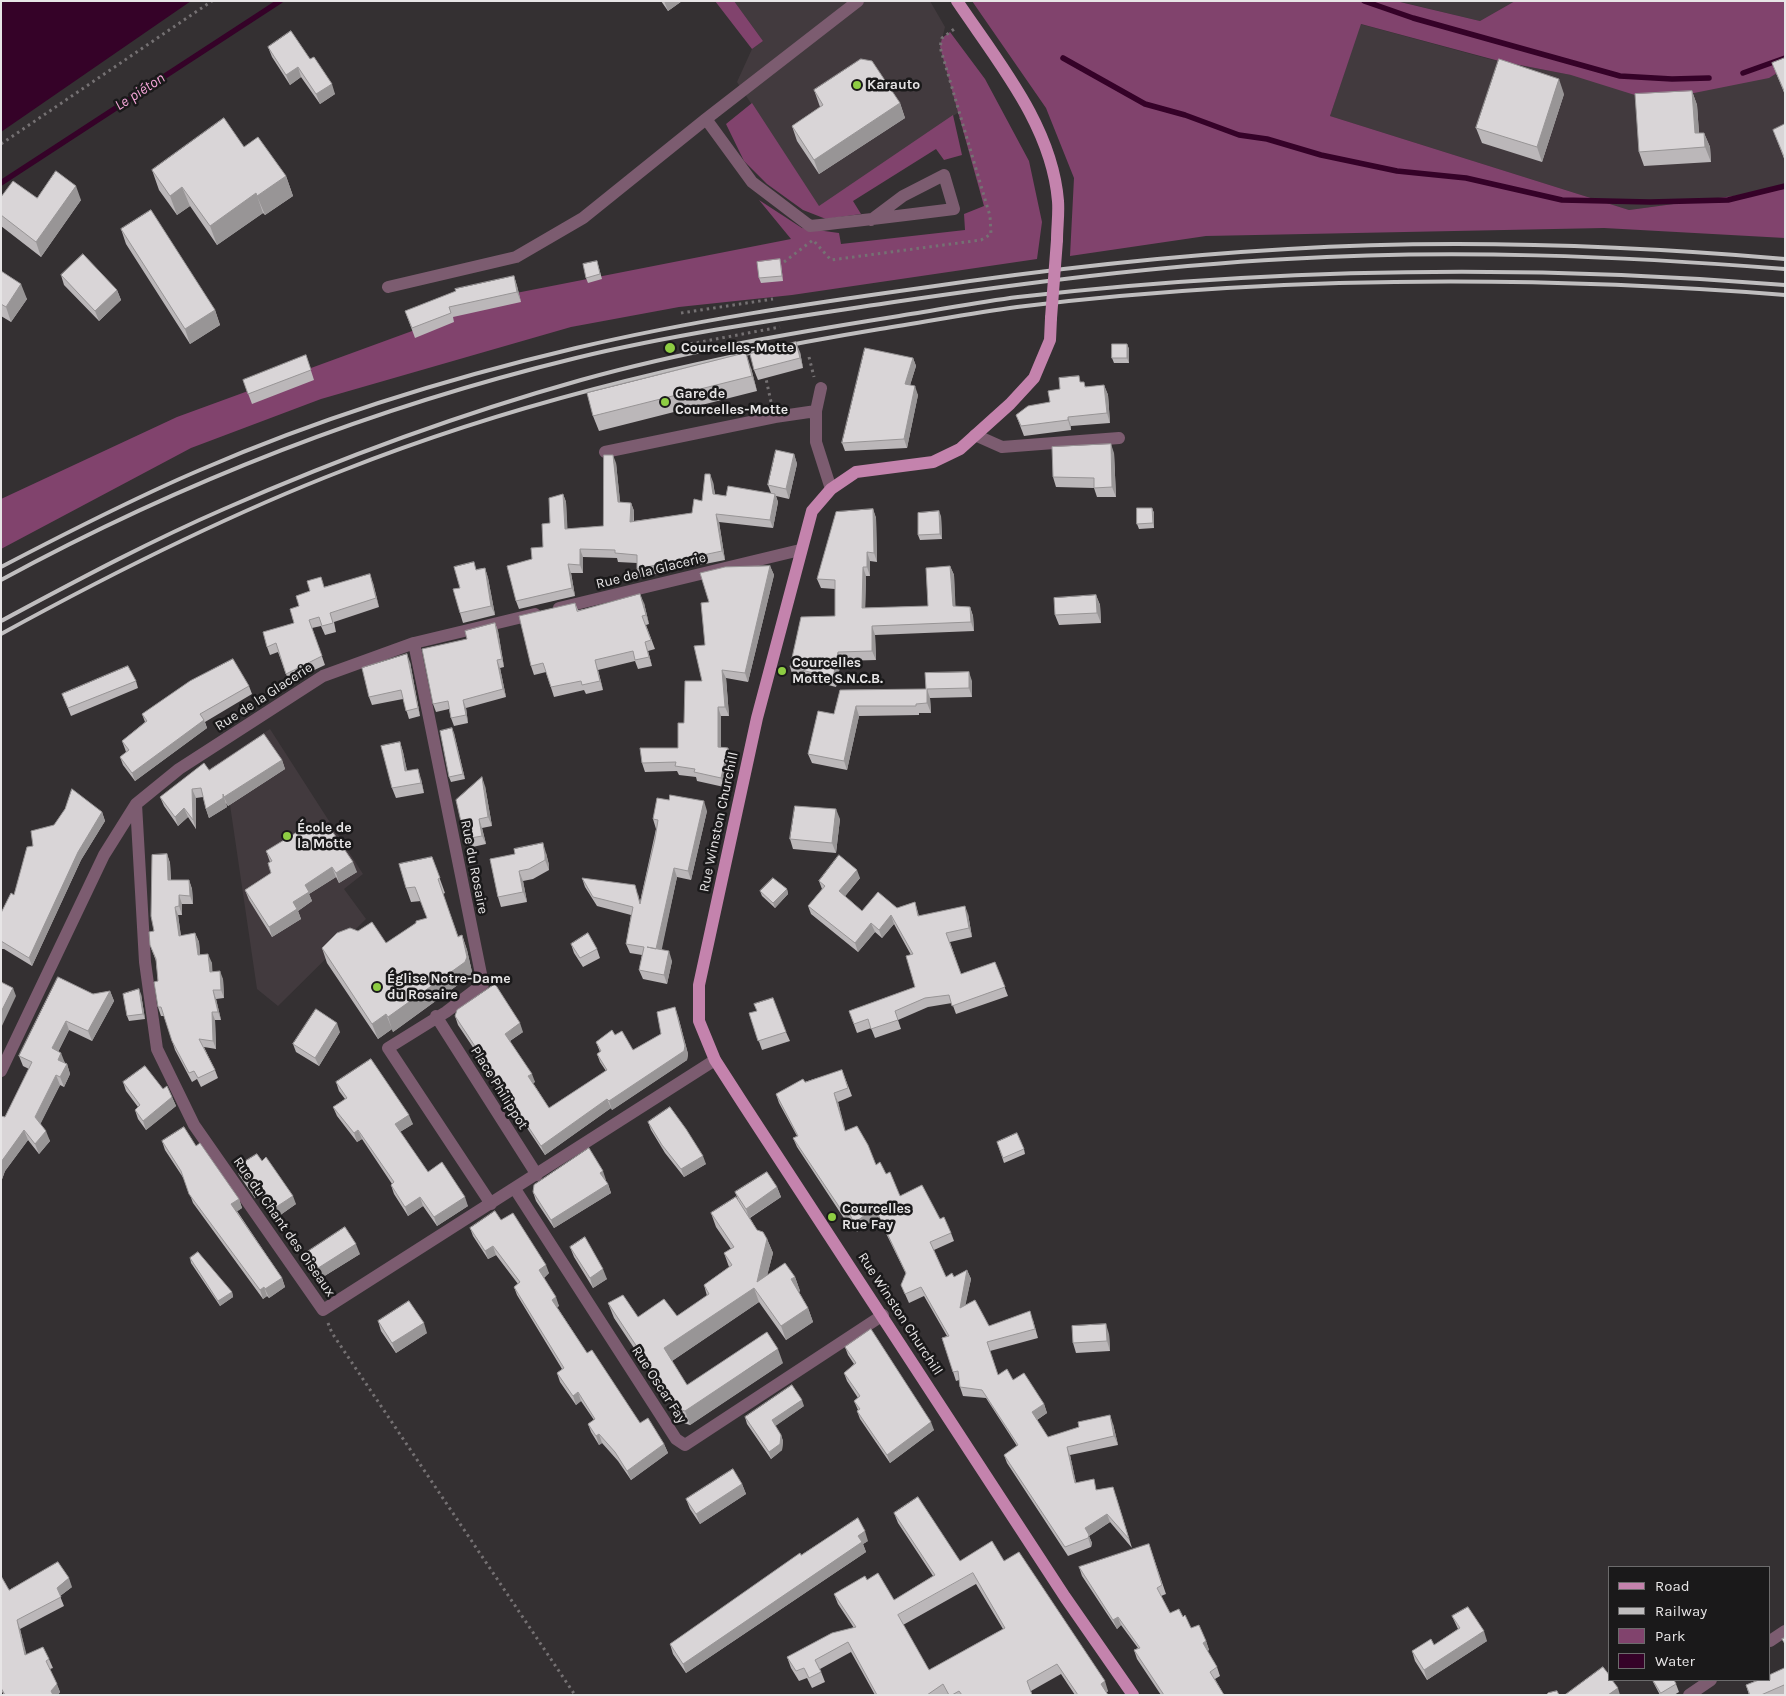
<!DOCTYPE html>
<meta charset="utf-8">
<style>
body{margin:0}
#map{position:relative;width:1786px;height:1696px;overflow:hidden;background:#343032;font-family:Karla,sans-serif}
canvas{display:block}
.frame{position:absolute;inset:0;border:2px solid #e7e5e6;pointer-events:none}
.legend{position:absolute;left:1608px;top:1566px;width:162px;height:115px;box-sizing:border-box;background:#1a191a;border:1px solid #6c6b6c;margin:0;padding:6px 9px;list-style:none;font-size:15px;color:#e7e5e6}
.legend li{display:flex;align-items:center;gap:10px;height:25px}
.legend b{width:25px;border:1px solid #6c6b6c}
</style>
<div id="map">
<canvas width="1786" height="1696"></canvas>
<div class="frame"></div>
<ul class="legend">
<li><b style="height:6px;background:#c483ad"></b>Road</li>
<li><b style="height:6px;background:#c0bebf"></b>Railway</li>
<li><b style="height:14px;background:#81436d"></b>Park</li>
<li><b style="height:14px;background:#350228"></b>Water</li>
</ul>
</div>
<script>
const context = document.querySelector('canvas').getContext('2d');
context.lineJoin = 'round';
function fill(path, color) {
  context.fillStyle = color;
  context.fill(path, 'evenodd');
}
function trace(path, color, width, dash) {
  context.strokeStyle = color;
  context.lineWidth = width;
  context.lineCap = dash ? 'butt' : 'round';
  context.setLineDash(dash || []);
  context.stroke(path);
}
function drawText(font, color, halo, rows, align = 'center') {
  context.font = font + ' Karla,sans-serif';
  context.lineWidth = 5;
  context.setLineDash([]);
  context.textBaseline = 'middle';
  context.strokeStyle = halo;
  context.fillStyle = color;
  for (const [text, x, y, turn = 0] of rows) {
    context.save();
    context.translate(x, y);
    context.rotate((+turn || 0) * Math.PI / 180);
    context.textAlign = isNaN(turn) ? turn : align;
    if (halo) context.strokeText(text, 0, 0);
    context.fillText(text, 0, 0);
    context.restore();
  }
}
fill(new Path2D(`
 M734,1h196l15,26 -5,20 19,65 -140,95 -82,-125 15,-33 11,-8z
 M1397,1h118l-35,20z
 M1360,24l133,36 78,15 214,-7v121l-156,21 -299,-94z
 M270,729l93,145 -19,15 22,30 -88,87 -21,-17 -28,-191 -22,-28z`), '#423a3e');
fill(new Path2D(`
 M715,1h19l29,40 -11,8z
 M972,1h424l84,20 35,-20h270v67l-16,10 -115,23 -83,-26 -72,-14 -138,-37 -31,92 299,94 156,-21v49l-181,-10 -398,8 -136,20 4,-78 -28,-70z
 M950,32l35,47 44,82 13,61 -5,37 -245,36 -113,12 -108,20 -250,72 -130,49 -190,101v-50l176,-82 339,-124 275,-54 -32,-39 43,28 37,5 2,11 124,-14 -1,-16 20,-8 -44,-159 2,-9z
 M752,103l67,103 134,-91 9,40 -18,5 -8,-11 -83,52 8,13 -35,5 -23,-9 -36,-26 -23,-23 -18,-37z`), '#81436d');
fill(new Path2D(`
 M1,1h190l-190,131z`), '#350228');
trace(new Path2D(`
 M1364,1l49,17 207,58 52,3 37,-1
 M1063,58l82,46 40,11 54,20 28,4 54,16 76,16 69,7 96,22 88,2 78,-2 57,-14
 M1743,73l42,-15
 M1,183l279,-182`), '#350228', 5.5);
trace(new Path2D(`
 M1,144l211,-143
 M784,262l29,-22 18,20 150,-20 10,-6 -1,-18 -50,-169 2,-9 15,-11
 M681,313l92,-14
 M684,345l96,-18
 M809,357l5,20
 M765,374l6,28
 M328,1323l4,10 243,362`), '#757173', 3, [2.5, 4]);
trace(new Path2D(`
 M706,119l46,63 58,44c48,-5 96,-11 144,-17l-10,-34 -41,21 -32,24
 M388,287l128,-30 67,-39 123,-99 152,-118
 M821,388l-5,23v31l15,47
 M975,435l27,12 117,-9
 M605,452l170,-35 41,-6
 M559,608l241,-58
 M414,643l69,341 -37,28 -58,36 103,156
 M136,804l9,158 12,87 37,76 129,185 392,-250
 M436,1016l101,159
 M1,1071l103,-216 32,-51 43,-35 144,-93 91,-33 121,-29
 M515,1189l161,250 9,6 198,-130
 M1770,1641l15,-10
 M1689,1695l22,-15`), '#7c5c70', 12);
trace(new Path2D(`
 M957,1c41,61 95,125 101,200 1,13 -1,26 -1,39
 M1051,318l-1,22 -16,38 -24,26 -50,45 -27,13 -77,10 -25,17 -19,22 -55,207 -58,267v36l16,39 27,42 323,495 68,98`), '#c483ad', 12);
trace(new Path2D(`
 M1,567c65,-34 131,-68 199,-97 120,-52 249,-92 376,-122 114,-27 230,-44 345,-60 122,-18 244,-32 367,-39 165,-10 332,-4 497,10
 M1,580c182,-99 374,-173 575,-222 104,-25 212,-40 318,-56 130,-19 261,-36 393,-43 166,-10 333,-3 498,10
 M1,621c73,-39 147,-79 223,-112 116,-51 236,-95 357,-129 104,-29 211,-47 318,-64 39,-6 79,-14 119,-19 254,-29 511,-33 767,-12
 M1,634c111,-61 224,-118 343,-164 172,-68 353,-111 536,-141 46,-7 91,-16 137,-22 255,-31 512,-32 768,-12`), '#c0bebf', 4);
trace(new Path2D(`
 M1051,318l6,-78`), '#c483ad', 12);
fill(new Path2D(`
 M661,1h21l-14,10z
 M268,47l42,12 25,35 -15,10 -19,-27 -11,8 -18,-28z
 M1785,58v37l-13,-32z
 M814,90l86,13 5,15 -86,56 -22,-33 -5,-15 28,-19z
 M1692,91l5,14 2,28h5l6,14 1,15 -67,4 -5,-14z
 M1564,94l-22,68 -60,-19 -6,-15z
 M1785,124v37l-12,-31z
 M244,147l42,29 7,20 -28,19 -2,-2 -46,32 -27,-39 -13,9 -18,-25 -7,-20z
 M1,197l36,1 44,2 -40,57 -40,-31z
 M121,229l94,81 5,15 -30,19 -64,-100z
 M597,261l5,18 -14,4 -2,-5z
 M781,264l2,17 -22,2 -2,-5z
 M1,271l26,28 -16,23 -10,-6z
 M61,275l56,15 4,10 -22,21 -35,-36z
 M514,276l3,10 4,16 -68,15 1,5 -39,16 -10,-27z
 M1127,344l2,5v14h-15l-2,-5z
 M800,352l3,16 -45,12 -4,-10z
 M306,355l8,25 -62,24 -9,-24z
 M913,358l3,8 -6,19 8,10 -11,53 -62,3 -3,-8z
 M751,368l6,23 -158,40 -6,-15z
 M1082,382l4,5 18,-2 4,10 2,28 -39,3v4l-47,6 -8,-21 34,-13 10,-13z
 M1114,453l2,44h-19l-3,-9 -38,-1 -3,-10z
 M794,454l3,10 -8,35 -13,-3 2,6 -5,26 -54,-6 6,38 -85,17 -3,-8v-6l-19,-1 -1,-4 -34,-1v16h-12l4,23 -56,13 -3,-8 16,-42 11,-12 7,-24 13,-29 3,8 1,27 36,-3 13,-63 4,39 11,1 3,8v10l58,-8 10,-12 11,-19 2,12 11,2 45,-3 -3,-8z
 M1152,508l2,5v15l-15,1 -2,-5z
 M873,509l3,9 1,44 -7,-1v15h-4l-1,32 63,-2 22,-40 4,9 1,31 15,1 3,9 1,15 -99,4 1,25 -35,1 -5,26 -43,-11 -3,-9 45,-51v-27l-14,-1 -4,-9z
 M941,516l1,23 -22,1 -2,-5z
 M770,566l4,9 -26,107 -22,-4 3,38h-8v31l7,1 3,9 -7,30 -27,-6 -1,-4 -17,-2 -2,-4 -32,1 -3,-9 36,-15 6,-25 18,-42 7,-79z
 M485,568l3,10 7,37 -32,8 -3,-10v-25l17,-19z
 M373,583l6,24 -45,15 2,10 -11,3 -4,-9 -9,2 13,37 -36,17 -11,-30 -8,3 -3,-8 27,-24 5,-17 26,-19z
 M1096,595l4,10 1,18 -42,2 -4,-10z
 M575,603l3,7 66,-7 5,21 -3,1 9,24 -7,2 4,15 -14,3 -3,-8 -37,9 5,20 -17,4 -2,-4 -30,7 -8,-25 -12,3 -3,-9z
 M495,623l3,8 6,36 -4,1 6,29 -40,11 2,15 -14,3 -3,-8 -2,-9 -13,3 -3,-8 34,-65z
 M410,662l10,54 -11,3 -6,-20 -31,6 -3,-8z
 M136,681l2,7 -67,28 -9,-22z
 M972,681v16l-42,1 1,15h-12v2l-60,1 -12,54 -35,-7 -4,-9 26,-40 6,-24 86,-1z
 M249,686l3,8 -47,28 2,6 -72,53 -12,-16 -3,-8 6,-5 -1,-3 -3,-8 23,-19 -3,-8z
 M454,733l11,46 -14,3 -2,-5z
 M400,742l3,10 4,19 14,8 3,14 -28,5 -4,-10z
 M282,760l3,9 -57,37 -2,-3 1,4 -18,11 -3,-9 -3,-12 -7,1v31l-8,-12 -10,9 -14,-20 -4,-9 49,-27z
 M485,786l7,40 -10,2 4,16 -18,4 -3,-9z
 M707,811l-16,69 -14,-3 -16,73 11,11 -5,23 -24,-5 -4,-9 3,-15 -12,-2 -4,-9 5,-29 -34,-9 -12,-19 -3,-9 56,16 2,8 16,-73 -3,-10z
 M102,812l3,9 -24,39 -49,106 -28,-17h-3v-36l13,-18 19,-49 21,-21z
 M840,819l-4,34 -43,-4 -3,-10z
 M313,834l44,38 -18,11 -3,-6 -27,17 3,7 -14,10 3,8 -29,18 -23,-37 -4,-10 26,-17 -1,-11 -4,-11z
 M546,853l3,12v5l-16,9 -10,2 4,21 -26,5 -3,-10 -8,-38z
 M167,854l3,9 1,17h18l3,9 1,15h-11v11h-4l3,21 14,-3 4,9 1,13 12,8v8l11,8 1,19 -8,1 5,21h-6l1,29 -12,-2 11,23 3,8 -17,9 -4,-8 -5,3 -17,-32 -11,-34h-3l-3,-9v-26l-2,-20 -6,-16 4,-14z
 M432,857l13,36 -2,1 15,42 4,-1 5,15 5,22 -2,4 -77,56 -1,-3 -14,10 -51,-76 -5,-15 64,-5 41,-25 -6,-17 -10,1 -5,-14z
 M860,878l-15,18 17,15 35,-3 18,-6 4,14 49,-2 4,23 -22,5 11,32 34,-12 13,34 -52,18 -4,-11 -24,4 -30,13 3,9 -26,9 -4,-10 -14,5 -8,-22 66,-24 -4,-32 -17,-31 -12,14 -7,-6 -17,20 -47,-38 -3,-8 14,-17 -3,-8z
 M787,889l1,5 -13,14 -13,-12 -2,-5z
 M571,944l26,5 3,9 -17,9 -9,-14z
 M110,991l4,10 -22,40 -23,-11 -11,22 7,11 2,1 3,10 -6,13 -4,-2 -20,39 10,17 -11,13 -11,-14 -23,31 -4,11v-66l4,1 24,-48 -6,-3 -4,-10 74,-62z
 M141,994l4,25 -16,2 -2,-5z
 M749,1013l37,19 4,9 -28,9z
 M455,1016l68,16 -13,9 25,41 -2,1 16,25 57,-37 -6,-9 -3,-8 3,-2 -4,-10 19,-7 18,15 28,-16 17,-18 10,38 -1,6 -75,50 -1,-2 -66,47 -87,-130z
 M340,1032l-21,34 -23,-14 -3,-8z
 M842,1070l10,26 -14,6 7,29 31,34 10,9 14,22 40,23 11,14 3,8 -20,9 12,27h8l13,-7 4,9 -6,26 24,21 44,-6 5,18 -48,13 8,24 15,5 31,24 3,9 -10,7 11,17 65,-13 5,21 -48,10 6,28 40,13 16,52 -22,-26 -21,14 3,7 -1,4 -23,9 -61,-93 -3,-8 13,-9 -31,-48 -23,-2 -3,-9 -1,-7 -3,1 -14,-43 5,-2 -23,-40 -15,7 -8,-18 5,-11 -28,-57 -21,15 -4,-8 -4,2 -52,-79 -4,-9 4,-2 -18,-33 -3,-9 29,-12z
 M123,1082l40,7 9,8 4,9 -30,24 -8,-11 -3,-9 3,-3 -12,-16z
 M336,1082l77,42 -13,8 28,40 40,34 -31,20 -14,-20 -15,10 -14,-22 -3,-9 1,-1 -30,-45 -5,3 -20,-26 -4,-9 12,-8 -6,-8z
 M648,1122l58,42 -22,13 -19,-24 -14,-23z
 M162,1141l34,5 43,53 3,9 -5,3 45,67 3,9 -16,11 -2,-2 -4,3 -70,-96 -9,-24 -19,-29z
 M997,1142l27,7 1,5 -21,9z
 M236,1167l60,37 -20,14 -15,-24 -6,4 -16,-23z
 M606,1180l-1,1 3,3 3,9 -57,35 -18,-27 -3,-9z
 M777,1187l4,10 -31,21 7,12 10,9 6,14 -6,22 28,2 5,14 -1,1 9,16 5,14 -27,18 -27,-38 -87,59 15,24 96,-22 -93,62 -6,-2 -70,-105 -6,-15 30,14 39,-1 30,-20 -3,-11 25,-18 -5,-14 7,-4 -15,-22 -5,-14 27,-13 -3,-8z
 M501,1220l48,53 -5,5 15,28 -2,1 30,46 53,70 24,21 4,9 -37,27 -13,-19 -16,-18 -3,2 -8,-13 -3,-8 6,-4 -13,-19 -5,4 -16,-23 -3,-9 5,-4 -45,-74 -3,-8 4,-3 -22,-29 -8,4 -15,-23 -3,-8z
 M570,1247l37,32 -14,9 -19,-31z
 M304,1254h56l-42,26 -10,-16z
 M190,1258l42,34 1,5 -13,9 -29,-43z
 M378,1321l49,12 -31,20 -15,-22z
 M1109,1334l1,17 -34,2 -3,-10z
 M845,1347l89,83 -44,33 -30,-44 -3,-8 1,-1 -4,-9 4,-3 -11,-17 -3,-8 10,-9 -6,-9z
 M804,1406l-29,20 6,9 2,6 -1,9 -11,9 -24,-35 -2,-7z
 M742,1484l4,10 -46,30 -10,-15 -4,-10z
 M894,1513l66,48h44l104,130 -2,2 2,2h-33l-14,-21 -30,17 1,4h-157l-24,-43 -31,17 5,13 -13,6 -5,-10 -8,3 -8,-13 -4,-11 67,-29 -16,-24 -4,-10 33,-14 27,20 39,-24 -35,-53zM976,1584l27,45 -74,41 -26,-45z
 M868,1541l-5,3 3,8 -180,121 -13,-19 -3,-10 131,-89z
 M1149,1544l17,50 -5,2 9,17 13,4 8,11 15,13 3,9 -2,1 10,16 3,9 -5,3 9,16h-63l-24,-36 -3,-9 4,-2 -17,-23 -4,4 -35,-53 -3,-9z
 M1,1576l8,14 63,-3 -12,9 4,10 -44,23 6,26 23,4 4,9 -3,1 10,23 -2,3h-54l-3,-5z
 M1452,1616l35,25 -60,39 -12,-19 -3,-10 22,-6 24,-16z
 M1785,1668v27h-36l-3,-10z
 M1652,1680h22l2,4 3,8 -5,3h-14z`), '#bbb7b9');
fill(new Path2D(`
 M664,1h18l-14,10z
 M298,67l3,10 -11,8 -4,-10z
 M1559,79l5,15 -22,68 -5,-15z
 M332,84l3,10 -15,10 -4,-10z
 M1692,91l5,14 3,43 -5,-15z
 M900,103l5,15 -86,56 -5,-14z
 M1704,133l6,14 1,15 -6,-15z
 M286,176l7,20 -28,19 -8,-19z
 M76,186l5,14 -40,57 -5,-15z
 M182,187l8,19 -13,9 -7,-19z
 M256,193l7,20 -46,32 -7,-19z
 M514,276l3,10 4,16 -4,-10z
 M21,284l6,15 -16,23 -5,-15z
 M117,290l4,10 -22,21 -4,-10z
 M215,310l5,15 -30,19 -5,-15z
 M796,342l4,10 3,16 -3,-10z
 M1127,344l2,5v14l-2,-5z
 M746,353l5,15 6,23 -5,-15z
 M913,358l3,8 -8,26 -3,-8z
 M1104,385l4,10 2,28 -3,-10z
 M915,386l3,9 -11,53 -3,-9z
 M1068,417l3,9v4l-3,-10z
 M1111,444l3,9 2,44 -4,-10z
 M794,454l3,10 -8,35 -3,-10z
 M613,455l3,8 5,47 -3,-8z
 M710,474l3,8 3,21 -3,-9z
 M563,494l3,8 2,35 -3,-8z
 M775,494l3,8 -5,26 -3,-8z
 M631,503l3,8 -1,19 -3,-8z
 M1152,508l2,5v15l-1,-5z
 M873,509l3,9 1,44 -3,-9z
 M939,511l2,5 1,23 -2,-5z
 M716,514l3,8 6,38 -3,-9z
 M580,549l3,8v16l-3,-8z
 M867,552l3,9v15l-3,-9z
 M568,564l3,9 4,23 -3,-8z
 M770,566l4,9 -26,107 -3,-9z
 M950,566l4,9 2,40 -3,-9z
 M863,567l3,9 -1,41 -3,-9z
 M485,568l3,10 7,37 -4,-9z
 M370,574l3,9 6,24 -3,-9z
 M640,594l4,9 5,21 -3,-9z
 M1096,595l4,10 1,18 -4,-10z
 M970,607l3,9 1,15 -3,-9z
 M495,623l3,8 6,36 -2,-8z
 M872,626l3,9 1,25 -4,-9z
 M645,642l3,9 4,15 -3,-9z
 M838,652l3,9 -5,26 -3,-9z
 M407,654l3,8 10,54 -2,-8z
 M497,660l3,8 6,29 -3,-8z
 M595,660l3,10 5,20 -3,-9z
 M722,670l4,8 3,38 -4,-9z
 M969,672l3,9v16l-3,-9z
 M927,689l3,9 1,15 -4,-10z
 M463,700l3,8 2,15 -2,-8z
 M856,706l3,10 -12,54 -3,-9z
 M718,707l3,9v40l-3,-9z
 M204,720l3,8 -72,53 -3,-8z
 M452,728l2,5 11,46 -2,-5z
 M400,742l3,10 6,29 -4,-10z
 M728,748l3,9 -7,30 -3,-9z
 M282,760l3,9 -57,37 -4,-9z
 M418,769l3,10 3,14 -3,-10z
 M482,777l3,9 7,40 -4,-9z
 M192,789l4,9v31l-3,-9z
 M223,794l4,13 -18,11 -3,-9z
 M704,801l3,10 -16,69 -3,-9z
 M184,808l4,9 -10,9 -3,-9z
 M836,809l4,10 -4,34 -4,-10z
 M102,812l3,9 -24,39 -49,106 -3,-8 49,-106z
 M479,819l3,9 4,16 -4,-8z
 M543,843l3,10 3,12v5l-4,-10z
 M167,854l3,9 1,25 -3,-8z
 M353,862l4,10 -18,11 -3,-10z
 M332,867l4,10 -27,17 3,7 -14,10 3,8 -29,18 -3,-10 24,-25 12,-17z
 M674,868l3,9 -17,81 -4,-9z
 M857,870l3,8 -18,22 -3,-9z
 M519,871l4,10 4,21 -4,-10z
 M189,880l3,9 1,15 -3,-8z
 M787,889l1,5 -13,14 -2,-5z
 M179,895l3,9v11l-3,-9z
 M965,906l3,8 4,23 -3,-9z
 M175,907l3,8 4,30 -3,-9z
 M891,915l3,9 -12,14 -3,-8z
 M871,923l4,9 -17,20 -3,-9z
 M195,933l4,9 2,22 -3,-9z
 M462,935l5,15 5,22 -2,4 -77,56 -5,-15z
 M669,951l3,10 -5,23 -3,-9z
 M208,954l4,9 1,17 -3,-8z
 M220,971l3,8 1,19 -3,-8z
 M13,988l3,8 -15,32v-16z
 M139,989l2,5 4,25 -2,-5z
 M213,990l3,9 5,21 -3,-8z
 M110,991l4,10 -22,40 -4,-10z
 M675,1007l3,9 10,38 -1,6 -75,50 -3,-9 75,-50z
 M212,1012l3,8 1,29 -3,-8z
 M386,1014l6,15 -14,10 -6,-15z
 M66,1021l3,9 -14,28 -3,-10z
 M337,1023l3,9 -21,34 -4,-8z
 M520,1023l3,9 -15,10 -3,-8z
 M61,1053l4,10 -7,-3z
 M67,1064l3,10 -6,13 -4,-10z
 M532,1074l3,8 -4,2 -3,-8z
 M56,1075l4,10 -21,42 -4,-10z
 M834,1093l4,9 10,38 -3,-9z
 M172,1097l4,9 -30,24 -3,-9z
 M607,1099l4,9 -66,47 -4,-9z
 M409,1115l4,9 -15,9 -3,-9z
 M24,1130l4,10 -23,31 -4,11v-21z
 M358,1130l4,9 -5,3 -3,-9z
 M46,1131l4,10 -11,13 -4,-10z
 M703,1156l3,8 -22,13 -3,-8z
 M603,1171l3,9 -3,2 -3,-9z
 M608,1184l3,9 -57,35 -3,-8z
 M258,1186l3,8 -6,4 -3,-8z
 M777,1187l4,10 -32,21 -3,-9z
 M293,1196l3,8 -20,14 -3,-9z
 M420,1197l3,9 -15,10 -3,-9z
 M465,1197l3,9 -31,20 -3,-9z
 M239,1199l3,9 -7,5 -4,-9z
 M875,1208l3,9 -21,15 -3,-9z
 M767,1239l6,14 -11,43 -5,-14z
 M356,1244l4,10 -42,26 -3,-10z
 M493,1246l3,9 -8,4 -3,-8z
 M546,1265l3,8 -7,6 -3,-9z
 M603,1269l4,10 -14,9 -3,-10z
 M967,1270l4,9 -8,38 -3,-9z
 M795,1277l5,14 -4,3 -5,-15z
 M282,1278l3,9 -16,11 -4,-9z
 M264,1287l3,9 -4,3 -3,-9z
 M754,1288l5,14 -90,61 -5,-15z
 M232,1292l1,5 -13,9 -2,-5z
 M556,1297l3,9 -4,2 -3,-8z
 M808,1308l5,14 -27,18 -5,-14z
 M424,1323l3,10 -31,20 -4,-10z
 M1106,1324l3,10 1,17 -3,-10z
 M778,1349l5,14 -93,62 -5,-14z
 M578,1392l3,9 -5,4 -3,-9z
 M802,1400l2,6 -30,21 -2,-7z
 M1044,1404l3,9 -12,8 -3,-9z
 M1110,1415l3,9 5,21 -4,-9z
 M931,1422l3,8 -44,33 -3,-8z
 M599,1434l3,9 -3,2 -3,-9z
 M781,1435l2,6 -1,9 -11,9 -2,-7z
 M664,1444l4,9 -37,27 -4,-9z
 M1067,1447l3,8 8,37 -3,-9z
 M742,1484l4,10 -46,30 -4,-10z
 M1107,1514l3,8 -21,14 3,7 -1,4 -6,-19z
 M865,1531l3,10 -5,3 3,8 -180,121 -3,-9z
 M69,1578l3,9 -12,9 -3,-8z
 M1118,1617l3,8 -4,4 -4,-9z
 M17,1620l3,9 9,35 -4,-9z
 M1484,1631l3,10 -60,39 -3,-10z
 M1206,1641l3,9 -3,2 -3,-9z
 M1105,1681l3,10 -3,3 -4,-10z
 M57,1684l3,8 -2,3h-6l-1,-4z
 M1618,1688l2,7h-12z`), '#989596');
const building = new Path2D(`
 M291,31l19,28 4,-2 18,27 -16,10 -18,-27 -12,8 -18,-28z
 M1785,58v35l-13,-30z
 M861,59l11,2 28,42 -86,57 -22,-34 31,-21 -9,-15z
 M1499,59l60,20 -22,68 -61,-19z
 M1692,91l3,42h9l1,14 -66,5 -4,-58z
 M224,118l20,29 14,-10 28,39 -29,20 -1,-3 -46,33 -28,-39 -12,9 -18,-26z
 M1785,124v35l-12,-29z
 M56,171l20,15 -40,56 -35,-27v-18l12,-16 24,17z
 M151,210l64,100 -30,19 -64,-100z
 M83,254l34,36 -22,21 -34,-36z
 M780,259l2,17 -23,2 -2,-16z
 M597,261l3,13 -14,4 -3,-14z
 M1,271l20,13 -15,23 -5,-3z
 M514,276l3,16 -68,15 2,6 -39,15 -7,-17 51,-20 -1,-2z
 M796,342l4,16 -46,12 -4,-16z
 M1112,344h15v14h-15z
 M865,348l48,10 -8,26 10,2 -11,53 -62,4z
 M746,353l6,23 -159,40 -6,-23z
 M306,355l5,15 -63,24 -5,-14z
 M1079,376l1,6h4l1,5 19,-2 3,28 -39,4v3l-47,6 -5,-11 12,-9 22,-4 -2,-11 12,-2 -1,-11z
 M1111,444l1,43 -18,1v-10l-41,-1 -1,-30z
 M776,450l18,4 -8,35 -18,-4z
 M604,455h9l5,47 13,1 -1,19 62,-9 2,-14 8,2 3,-27h5l3,20 13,2 2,-10 47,8 -5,26 -54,-6 6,37 -85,18v-14l-22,-2v-3l-35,-1v16l-12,-1 4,24 -56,13 -9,-35 25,-7 -1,-11 12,-1 -1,-23 8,-1 -1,-25 14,-4 2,35 38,-3z
 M1137,508h15l1,15 -16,1z
 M873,509l1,44 -7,-1v15h-4l-1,41 66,-2 -2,-38 24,-2 3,40 17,1 1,15 -99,4v25l-34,1 -5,26 -43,-11 11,-50 34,-1v-36l-18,-1 19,-67z
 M939,511l1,23 -22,1v-22z
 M474,562l2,8 9,-2 6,38 -31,7 -7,-24 7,-1 -6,-21z
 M770,566l-25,107 -23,-3 3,37h-7v40l10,1 -7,30 -27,-6 1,-3 -20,-3 1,-4 -34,1 -2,-15h38v-25h6l1,-42h17l-8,-35 11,-1 -4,-42 8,-1 -9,-29 25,-6z
 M370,574l6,24 -46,15 3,10 -11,3 -3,-9 -10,3 13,36 -36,18 -10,-31 -9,4 -4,-15 31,-9 -4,-14 9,-3 -3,-10 14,-5 -3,-10 14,-4 3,10z
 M640,594l6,21 -4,1 9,24 -6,2 4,15 -14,3 -2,-9 -38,9 5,21 -18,4 -1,-4 -30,6 -8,-24 -12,3 -12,-50 56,-13 2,8z
 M1096,595l1,18 -42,2 -1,-17z
 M495,623l7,36 -5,1 6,29 -40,11 3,15 -15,3 -3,-17 -15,3 -11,-55 45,-10 -2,-8z
 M407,654l11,54 -12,3 -5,-21 -32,7 -7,-29z
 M233,659l16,27 -49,28 4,6 -72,53 -12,-16 9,-7 -7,-9 25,-20 -5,-7 48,-33z
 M128,666l8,15 -68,27 -6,-14z
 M969,672v16l-42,1v14l-11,1v2h-60l-12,55 -36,-7 10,-43 16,3 6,-24 86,-1 -1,-16z
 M452,728l11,46 -14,3 -9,-46z
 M264,734l18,26 -58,37 -1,-3v4l-17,11 -5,-21 -9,1 1,31 -9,-12 -9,9 -15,-20 44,-34 5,7z
 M400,742l5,29 13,-2 3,14 -29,5 -11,-42z
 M482,777l6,40 -9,2 3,17 -17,3 -9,-39z
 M72,789l30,23 -24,40 -49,106 -28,-17v-28l10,-20 3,2 13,-48 6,-1 -2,-15 23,-6 11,-16z
 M670,795l34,6 -16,70 -14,-3 -18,81 -9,-2 22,4 -5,24 -25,-5 5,-23 -18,-3 7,-37 -40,-10 -11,-19 53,7 5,19 15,-65 3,-19 -5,-1 4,-21 12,2z
 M795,806l41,3 -4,34 -42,-4z
 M328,825l25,37 -17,11 -4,-6 -27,18 4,7 -16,10 4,7 -28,18 -24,-37 26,-17 -3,-10 4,-2 -6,-10 41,-25 6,8z
 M543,843l2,12v5l-16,9 -10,2 4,21 -25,5 -8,-38 25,-5 -1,-5z
 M167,854l1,26h21l1,16 -11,-1v11l-4,1 4,29 16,-3 3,22 10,-1 2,18 10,-1 1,19h-8l5,22h-6l1,29 -14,-2 16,31 -17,8 -4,-7 -5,2 -17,-32 -11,-34h-3l-4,-25 4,-1 -2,-22 -6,-14 -1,-13 5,-1 -3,-15 1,-61z
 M839,855l18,15 -18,21 23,20 16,-19 19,16 18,-6 3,14 47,-10 4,22 -23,5 15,41 34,-12 10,25 -53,19 -3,-11 -24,3 -30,13 3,9 -27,9 -3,-10 -14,5 -5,-13 66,-24 -9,-31 7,-2 -22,-39 -12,15 -8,-7 -16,20 -47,-37 17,-20 -6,-5z
 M432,857l8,21 -2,1 20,58 4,-2 5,22 -2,5 -77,55 -2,-3 -14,10 -50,-76 15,-15 13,-5 8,3 14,-9 14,21 30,-20v-2l11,-3 -12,-31 -9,1 -7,-24z
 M773,878l14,11 -14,14 -13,-12z
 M588,933l9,16 -17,9 -9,-14z
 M58,977l35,17 17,-3 -22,40 -22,-10 -14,27 9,5 -3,7 9,4 -7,13 -4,-2 -21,42 11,14 -11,13 -11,-14 -23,32v-46l4,1 27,-55 -13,-6z
 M1,982l12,6 -12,24z
 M495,984l25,39 -15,11 27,40 -4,2 21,32 58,-38 -10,-16 4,-3 -5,-9 16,-12 3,5 7,-4 11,19 28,-16 -4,-22 18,-5 10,39 -1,5 -75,50 -2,-2 -66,47 -86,-130 2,-6z
 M139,989l4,25 -16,2 -4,-22z
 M773,998l13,34 -28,9 -9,-28 8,-2 -3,-7z
 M316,1009l21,14 -22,35 -22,-14z
 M371,1059l38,56 -14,9 33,48 14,-10 23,35 -31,20 -14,-20 -15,10 -14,-22 3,-3 -36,-52 -4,3 -21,-26 14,-9 -11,-16z
 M145,1066l18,23 4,-3 5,11 -29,24 -8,-11 5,-5 -17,-23z
 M842,1070l6,18 -14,5 11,38 12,-5 11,19 8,20 4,-3 6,12 4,-2 10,24 22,-11 18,34 4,-2 7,16 -21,9 16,35 6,-4 2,4 13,-7 -7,38 15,-8 14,26 41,-15 5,18 -48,13 11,33 9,-6 6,11 11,-7 20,31 -12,8 16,25 31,-10 -1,-5 32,-7 4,21 -47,11 8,36 19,-4 2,11 17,-3 16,52 -22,-25 -22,14 4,7 -1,3 -23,9 -61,-92 14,-10 -36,-55 -22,-3 -2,-16 -5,1 -11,-34 7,-2 -28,-49 -16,7 -4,-9 5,-12 -31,-65 -21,15 -4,-8 -4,2 -53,-79 5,-2 -22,-42 27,-15 2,3z
 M670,1107l16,22 17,27 -22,13 -19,-24 -14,-23z
 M184,1127l12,19 4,-3 39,56 -8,5 51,74 -17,11 -1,-2 -4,3 -71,-96 -8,-23 -19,-30z
 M1017,1133l7,16 -21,9 -6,-16z
 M589,1148l14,23 -3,2 8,11 -57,36 -18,-28 1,-7z
 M257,1154l5,7 4,-4 27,39 -20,13 -15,-23 -6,4 -16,-23z
 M767,1172l10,15 -31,22 -11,-17z
 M736,1197l21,33 6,2 4,7 -10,43 28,-19 10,14 -4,2 17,29 -27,18 -27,-38 -90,60 23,37 80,-53 11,17 -93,62 -7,-2 -70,-106 15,-8 15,22 26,-18 13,17 32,-22 -5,-9 28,-20 -8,-12 10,-6 -23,-34z
 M495,1211l6,9 12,-7 33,52 -7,5 17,27 -4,3 35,53 5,-3 48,73 8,-5 16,26 -37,27 -12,-19 -16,-18 -3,2 -8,-12 7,-5 -17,-27 -5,4 -16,-23 7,-5 -50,-81 6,-5 -27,-36 -8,5 -15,-23z
 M345,1227l11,17 -41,26 -11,-16z
 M585,1237l18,32 -13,9 -20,-31z
 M198,1252l34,40 -14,9 -28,-43z
 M409,1301l15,22 -32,20 -14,-22z
 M1106,1324l1,17 -34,2 -1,-17z
 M871,1329l60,93 -44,33 -30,-44 3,-2 -6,-8 6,-5 -16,-23 12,-10 -11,-16z
 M792,1385l10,15 -30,20 9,15 -1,9 -11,8 -24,-35z
 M733,1469l9,15 -46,30 -10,-15z
 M918,1497l42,64 32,-20 12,20 15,-9 86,129 -4,3 7,11h-30l-21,-31 -30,17 5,14h-70l-3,-4 -7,4h-3l-6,-11 -16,11h-50l-29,-53 -33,18 6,12 -12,6 -5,-10 -8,3 -9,-14 45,-24 24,-6 -22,-33 31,-18 2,4 11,-7 16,27 41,-25 -41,-62zM973,1573l32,55 -76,42 -31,-55z
 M858,1518l7,13 -7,5 4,6 -179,122 -13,-20 130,-91 1,2z
 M1149,1544l13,41 -5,3 13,25 9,-4 4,8 2,-2 6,13 8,-3 7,16 -3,2 14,24 -7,5 14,23h-60l-30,-45 6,-2 -22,-31 -5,3 -34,-53z
 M58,1562l11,16 -12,10 4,9 -44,23 8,35 18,-8 6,12 -3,2 11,23 -6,7 2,4h-48l-4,-7v-112l8,14z
 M1468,1607l16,24 -60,39 -12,-19 19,-12 3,6 26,-17 -8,-12z
 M1785,1638v6l-3,-5z
 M1603,1667l7,9v4h2l6,8 -10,7h-43z
 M1785,1668v19l-1,-2 -23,10h-11l-4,-10 13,-5h11v-5z
 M1653,1680h21l2,4 -15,9z
 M1557,1691l2,4h-13l2,-2z`);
fill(building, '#d9d5d7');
trace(building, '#989596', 1);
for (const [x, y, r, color] of [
 [857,85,5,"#8ecd43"],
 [670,348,6,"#8ecd43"],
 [665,402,5,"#8ecd43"],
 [782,671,5,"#8ecd43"],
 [287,836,5,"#8ecd43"],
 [377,987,5,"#8ecd43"],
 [832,1217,5,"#8ecd43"]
]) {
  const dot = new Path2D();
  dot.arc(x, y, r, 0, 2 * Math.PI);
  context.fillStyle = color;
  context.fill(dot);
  trace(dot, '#1a191a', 2);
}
drawText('bold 14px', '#e7e5e6', '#1a191a', [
 ["Karauto",867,85],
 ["Courcelles-Motte",681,348],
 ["Gare de",675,394],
 ["Courcelles-Motte",675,410],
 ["Courcelles",792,663],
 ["Motte S.N.C.B.",792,679],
 ["École de",297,828],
 ["la Motte",297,844],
 ["Église Notre-Dame",387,979],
 ["du Rosaire",387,995],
 ["Courcelles",842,1209],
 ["Rue Fay",842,1225]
], 'left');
drawText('14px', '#e7e5e6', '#1a191a', [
 ["Rue de la Glacerie",651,571,-14],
 ["Rue de la Glacerie",264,697,-33],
 ["Rue Winston Churchill",719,822,-78],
 ["Rue du Rosaire",474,867,79],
 ["Place Philippot",499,1088,58],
 ["Rue du Chant des Oiseaux",284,1227,55],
 ["Rue Winston Churchill",900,1314,57],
 ["Rue Oscar Fay",659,1385,57]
]);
drawText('italic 15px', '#f5a5d9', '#1a191a', [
 ["Le piéton",140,92,-33]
]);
</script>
